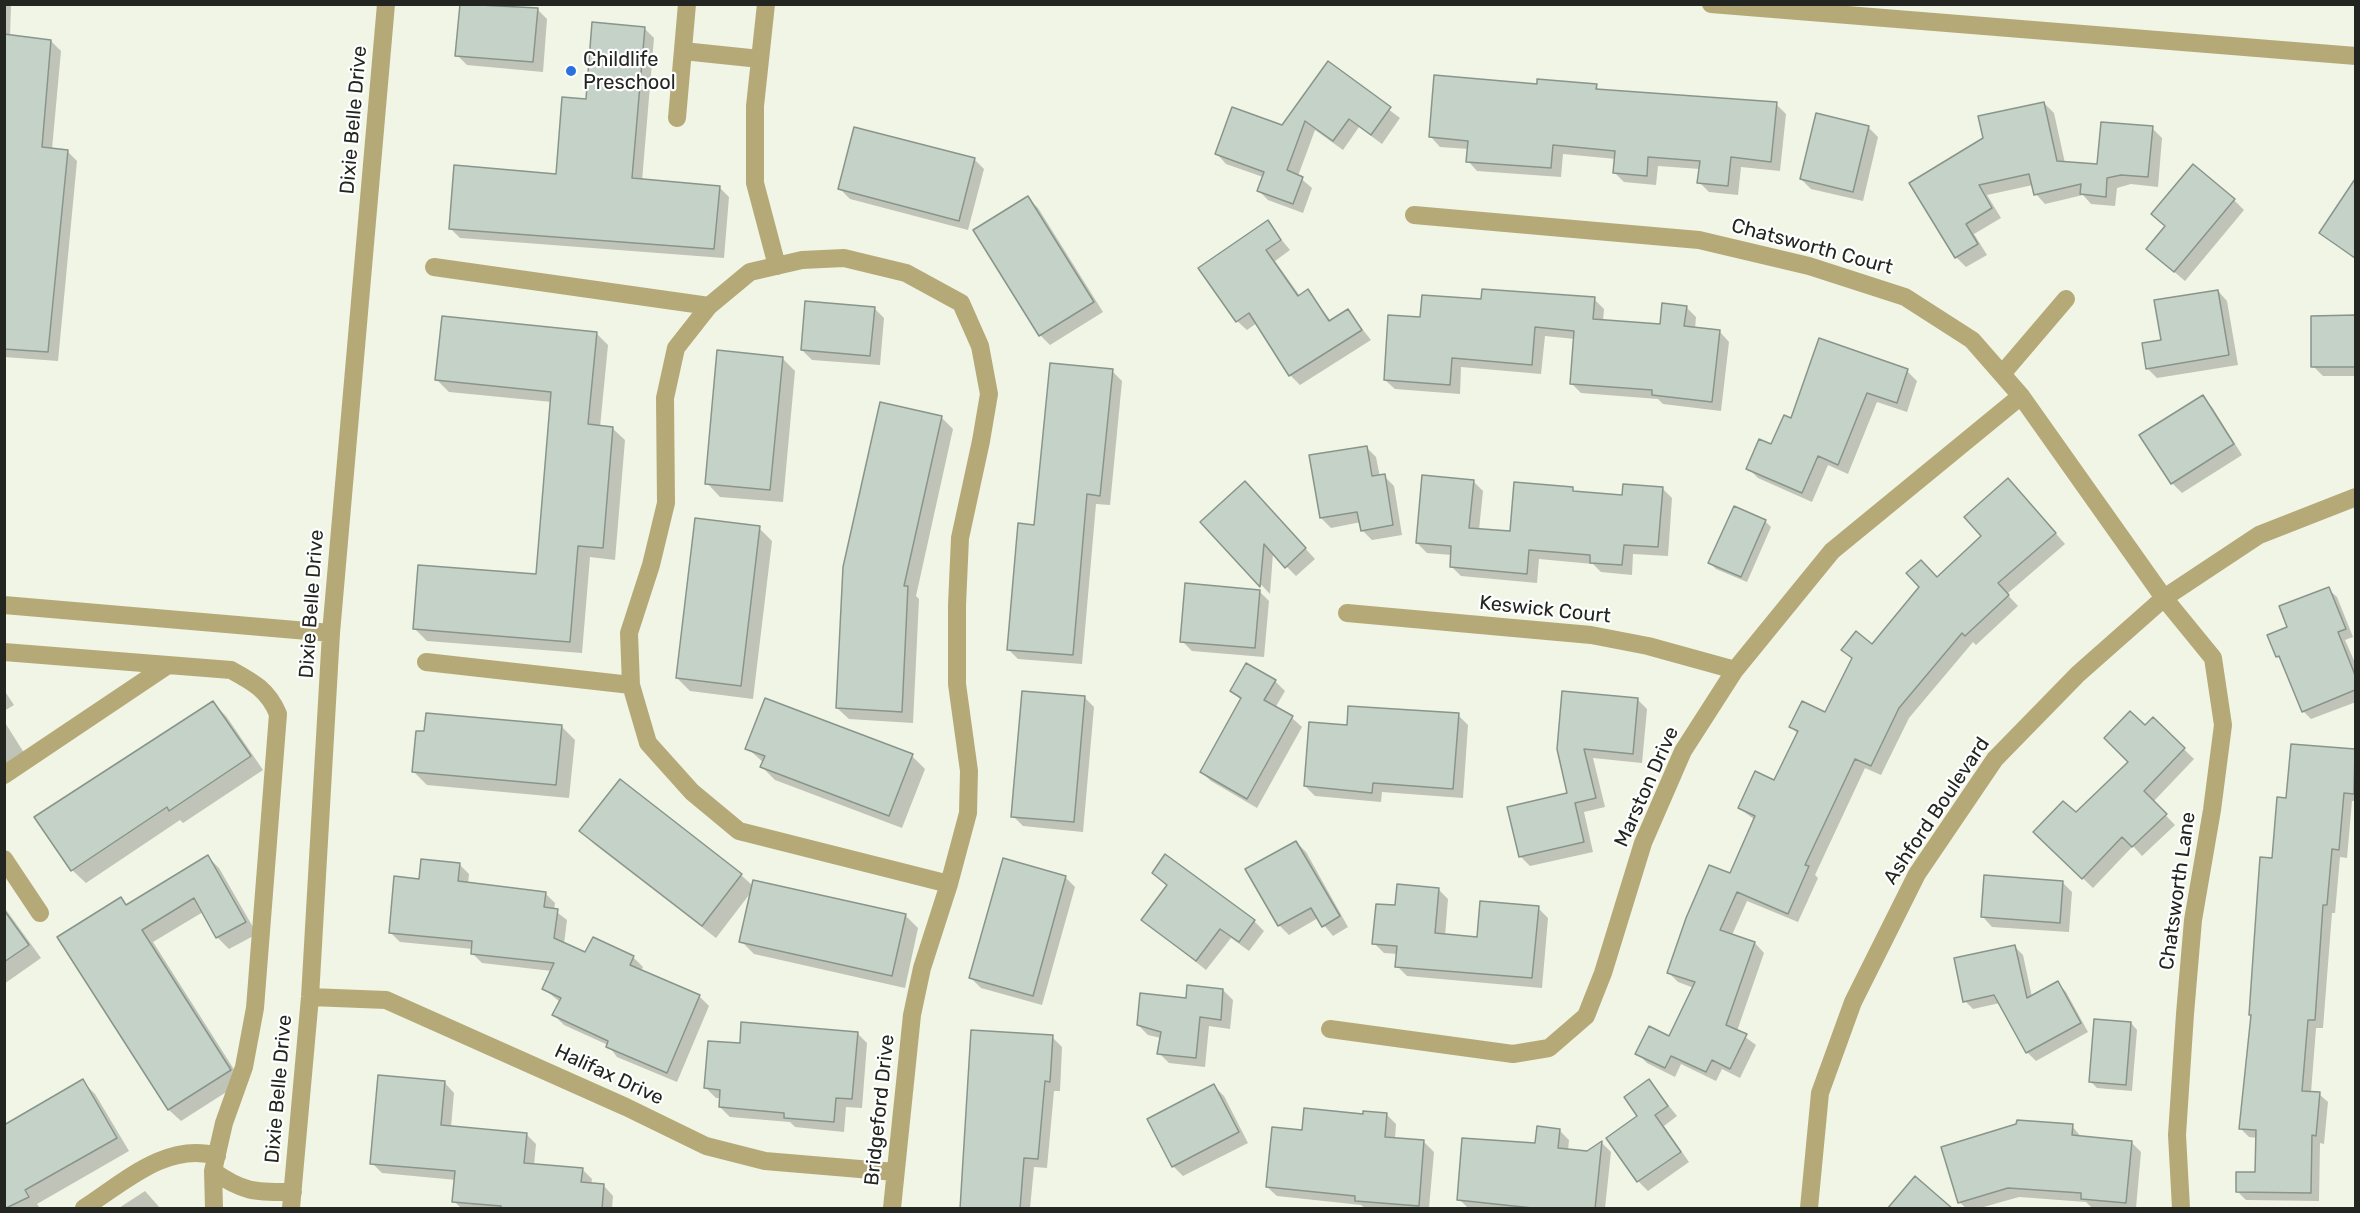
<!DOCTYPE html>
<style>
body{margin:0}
#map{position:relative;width:2360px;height:1213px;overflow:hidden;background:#f0f5e6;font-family:Rubik,sans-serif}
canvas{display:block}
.frame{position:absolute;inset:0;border:6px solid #232520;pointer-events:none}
</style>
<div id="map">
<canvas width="2360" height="1213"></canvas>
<div class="frame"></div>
</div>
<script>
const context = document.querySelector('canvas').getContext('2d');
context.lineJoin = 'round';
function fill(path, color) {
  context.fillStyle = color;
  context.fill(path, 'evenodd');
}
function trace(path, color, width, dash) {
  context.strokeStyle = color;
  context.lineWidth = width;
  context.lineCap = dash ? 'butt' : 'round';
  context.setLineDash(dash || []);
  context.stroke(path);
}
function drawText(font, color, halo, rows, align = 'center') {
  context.font = font + ' Rubik,sans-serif';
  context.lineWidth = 4.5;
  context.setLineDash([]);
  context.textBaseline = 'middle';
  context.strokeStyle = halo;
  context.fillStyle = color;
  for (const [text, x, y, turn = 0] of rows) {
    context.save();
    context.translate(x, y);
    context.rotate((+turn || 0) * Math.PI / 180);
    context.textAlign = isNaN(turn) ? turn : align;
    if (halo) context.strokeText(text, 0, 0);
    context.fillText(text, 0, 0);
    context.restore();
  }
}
fill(new Path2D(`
 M4,4h7l-1,33 41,4 10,10 -9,98 15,2 10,10 -19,200 -54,-4z
 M461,4l76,5 10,10 -4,53 -76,-7 -10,-10z
 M644,28l10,10 -12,143 77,6 10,10 -5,61 -264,-20 -10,-10 107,-53 30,-74z
 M1328,64l72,54 -18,26 -23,-17 -16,23 -28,-20 -17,46 14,12 -9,25 -35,-13 -10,-10 5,-13 -37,-13 -9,-10 65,-27z
 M1538,86h58l5,5 175,13 10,10 -6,57 -39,-4 -3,28 -29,-3 -10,-10 1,-13 -42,-3 -2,19 -32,-3 -10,-10 2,-13 -53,-5 -2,23 -84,-6 -9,-10 1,-12 -29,-2 -9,-10z
 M2044,103l10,10 11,50 33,3 54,-38 10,10 -4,49 -27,-3 -14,4 -2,18 -24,-2 -8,-9 -38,9 -9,-10 -3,-9 -46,10 14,23 -27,16 13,21 -21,12 -10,-10 -45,-74z
 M1868,127l10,10 -15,64 -52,-12 -10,-10z
 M974,159l10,10 -16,61 -118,-31 -10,-10z
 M2350,189l6,3v68l-35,-27z
 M1028,198l10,10 65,104 -53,33 -10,-10z
 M2234,200l10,10 -59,71 -27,-23 8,-31z
 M1267,222l23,28 -15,11 25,35 8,-5 23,30 17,-10 23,29 -71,45 -10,-10 -33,-52 -10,7 -10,-9z
 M2218,291l9,10 11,64 -81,13 -10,-10 16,-27z
 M1594,299l10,10 -1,12 58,5 25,-19 10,10 -1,12 25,3 9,10 -8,69 -58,-7 -5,-5 -77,-6 -10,-10 4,-44 -30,-3 -4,38 -80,-7 -1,27 -65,-5 -10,-9 36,-61 61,-19z
 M874,308l10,10 -4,47 -68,-5 -10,-10z
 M2312,317h44v59h-33l-10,-10z
 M596,333l12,12 -8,82 12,1 13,12 -10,120 -25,-3 -8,96 -155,-12 -12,-12 122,-53 15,-174 -103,-10 -12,-12z
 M1820,340l87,31 10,10 -10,31 -30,-10 -29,72 -20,-9 -16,37 -54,-24 -10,-10 23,-22 21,-26z
 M782,358l13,13 -12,131 -63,-5 -13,-14z
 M1112,371l10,10 -12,124 -14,-1 -14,160 -64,-5 -10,-10 28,-123z
 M2202,397l10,10 30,48 -60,38 -10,-10z
 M941,417l12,12 -37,167 3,3 -6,124 -64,-4 -12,-11z
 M1366,447l10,10 4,20 4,-1 10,10 8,49 -30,5 -10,-10 -1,-8 -30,6 -10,-10z
 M1473,481l10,10 -4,39 32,3 61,-44 5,4 47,4 38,-9 10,10 -4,58 -35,-2 -1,21 -31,-3 -8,-8 -54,-5 -2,24 -76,-7 -10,-10 1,-11 -25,-2 -10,-10z
 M2018,490l47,54 -58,50 11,12 -42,39 -3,-3 -64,76 -28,57 -16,-7 -50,107 3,3 -20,44 -51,-21 -15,34 23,8 9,10 -27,78 19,14 -16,33 -18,-9 -6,12 -35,-17 -6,13 -28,-14 -10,-10 33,-15 24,-50 -16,-6 -10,-10 63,-97 24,-55 -16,-12 36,-26 23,-48 -7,-7 35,-13 27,-55 -10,-10 30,-3 64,-68 46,-42z
 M1254,493l61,66 -19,17 -23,-23 -3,41 -68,-72z
 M1765,521l6,6 -24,55 -31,-13 -6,-6z
 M759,528l13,13 -19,158 -63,-8 -13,-13z
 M2328,589l9,8 16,40 -8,3 11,25v37l-45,17 -8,-8 -20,-49 -6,-6 12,-29z
 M1259,591l10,10 -5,56 -72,-6 -10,-10z
 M1275,681l10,10 -10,17 17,10 10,9 -45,81 -46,-27 -10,-9 41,-71 -10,-10z
 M4,690l10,15 -10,6z
 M1084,697l10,10 -11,125 -60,-6 -10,-10z
 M1637,699l10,10 -5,54 -49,-5 12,49 -21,5 9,40 -63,14 -10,-10 49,-62 -11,-46z
 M213,703l13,13 37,54 -80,53 -3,-3 -94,63 -14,-13 -36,-53z
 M1458,715l10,10 -5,73 -81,-6 -1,10 -66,-6 -10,-10 43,-59z
 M2153,719l41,40 -41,43 22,23 -33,31 -9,-10 -40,42 -58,-56 41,-18 54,-52 15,-35z
 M4,721l22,35 -22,14z
 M561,726l14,14 -6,58 -142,-13 -13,-13z
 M2293,745l63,6v50h-4l-5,57 -7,-1 -5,56h-3l-9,115h-7l-5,65 8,1 9,8 -4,42 -4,-1 -1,58 -73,-1 -9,-9 19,-17 1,-36 -8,-1 -9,-9 33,-268 15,-60z
 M747,748l165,8 13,13 -23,59 -127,-48 -13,-13 2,-4z
 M581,831l160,44 12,11 152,29 13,13 -13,60 -151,-34 -13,-13 11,-50 -36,47 -122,-94z
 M1296,842l10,10 42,75 -15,9 -15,-18 -29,17 -10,-10z
 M207,856l12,12 38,66 -28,15 -12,-12 -14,-25 -50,30 89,140 -61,39 -12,-11 -110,-172 62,-39 6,7z
 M459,864l10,10 -1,10 77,9 10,10 -1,7 13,10 -3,24 22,10 47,3 10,10 -2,4 58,25 10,10 -32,76 -60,-25 -9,-12 -44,-20 -10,-10 6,-13 -16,-13 8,-18 -70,-8 -10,-10 1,-4 -73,-7 -10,-10 30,-51z
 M1153,873l101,48 10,10 -15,20 -18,-13 -25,32 -63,-50 25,-33z
 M1065,877l10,10 -33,118 -61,-17 -10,-10z
 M2062,882l10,10 -3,40 -77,-5 -9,-10z
 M1438,889l10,10 -3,37 33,3 60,-31 10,10 -6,70 -135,-12 -10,-10 1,-12 -14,-1 -10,-10 23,-36z
 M4,907l37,51 -37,26z
 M2015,947l8,8 9,42 26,-14 8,9 22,40 -52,29 -9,-9 -27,-49 -27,6 -8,-8z
 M1223,990l10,10 -3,29 -21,-3 -4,41 -36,-4 -10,-10 2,-15 -13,-3 -10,-10 49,-25z
 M2131,1023l6,7 -5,61 -35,-3 -7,-7z
 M858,1034l9,9 -5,65 -16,-1 -2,25 -49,-5 -5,-5 -60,-5 -10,-10 1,-9h-5l-10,-10 35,-43z
 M1052,1037l10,10 -2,44h-6l-7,77 -13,-1 -4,41h-69z
 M82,1081l13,13 34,57 -92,53 3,4h-36z
 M1649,1081l28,35 -13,10 25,36 -41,29 -10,-10 1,-64z
 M445,1083l9,10 -3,34 75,7 10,10 -2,21 48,4 10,10 -1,6 13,1 9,10 -1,12h-151l-7,-7 2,-21 -74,-7 -10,-10z
 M1214,1086l10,10 24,47 -65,33 -10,-10z
 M1386,1114l10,10 -1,15 29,3 10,10 -5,56h-64l-4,-3 -84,-9 -10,-9 36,-55 61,-17z
 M2072,1126l10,12 49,4 10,10 -5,56h-44l-6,-6 -67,-5 -39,11h-14l-7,-6z
 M1559,1130l10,10 -1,11 20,2 14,-10 9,9 -6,56h-137l-9,-9z
 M145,1191l15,17h-41z`), '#0003');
const building = new Path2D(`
 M460,4l78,4 -5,54 -78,-6z
 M592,22l53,5 -13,151 88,8 -6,63 -265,-20 5,-64 102,9 6,-77 24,2z
 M4,34l47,6 -9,107 26,3 -20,202 -44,-3z
 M1328,61l63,46 -20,28 -22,-16 -16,22 -28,-20 -18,49 16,7 -10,27 -36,-13 7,-19 -49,-18 17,-47 50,18z
 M1434,75l103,9v-5l60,5 -1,5 181,13 -6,60 -40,-5 -3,29 -31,-3 3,-22 -52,-4 -1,19 -34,-3 2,-22 -62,-6 -2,23 -85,-6 2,-21 -39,-4z
 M2044,102l13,59 40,3 4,-42 52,4 -5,51 -27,-2 -14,3 -1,19 -26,-3 1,-10 -47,11 -5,-21 -50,11 13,23 -26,16 12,20 -23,14 -46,-75 74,-45 -5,-22z
 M1816,113l53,13 -16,66 -53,-13z
 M854,127l121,31 -16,63 -121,-32z
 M2193,164l42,35 -61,73 -28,-23 19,-23 -14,-12z
 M2355,179v79l-36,-25z
 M1028,196l66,106 -55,34 -66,-106z
 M1268,220l13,20 -15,10 32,46 10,-7 21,32 19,-12 14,21 -73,46 -40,-63 -13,9 -38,-54z
 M1482,289l113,8 -2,22 67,5 2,-21 25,3 -3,20 36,4 -8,72 -60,-7v-5l-82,-6 4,-53 -39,-4 -3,38 -80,-7 -2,27 -66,-5 4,-65 32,2 2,-22 59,4z
 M2218,290l11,65 -83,14 -4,-26 19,-3 -7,-40z
 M805,301l70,6 -5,49 -69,-6z
 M2355,315v52h-44v-51z
 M442,316l155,16 -9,92 25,3 -10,121 -25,-2 -8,96 -157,-13 5,-64 118,9 15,-182 -116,-12z
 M1819,338l89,31 -11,34 -30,-10 -29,72 -20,-9 -16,37 -56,-24 13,-30 12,5 13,-29 7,3z
 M717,350l66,7 -13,133 -65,-6z
 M1050,363l63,6 -13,127 -13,-2 -14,161 -66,-5 11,-127 16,2z
 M2203,395l31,49 -63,40 -32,-49z
 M880,402l62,14 -38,170h4l-6,126 -66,-4 7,-141z
 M1367,446l5,30 13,-2 8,51 -32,6 -4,-19 -37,6 -11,-63z
 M1422,475l52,5 -5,48 41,3 4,-49 59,5v4l49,4 1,-11 40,3 -5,60 -34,-2 -2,20 -32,-2v-8l-61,-5 -2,24 -77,-7 1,-21 -35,-3z
 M2008,478l48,55 -58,50 11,12 -44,41 -3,-3 -63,75 -28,58 -16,-7 -50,106 4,1 -21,48 -51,-22 -17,38 35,12 -29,83 21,9 -17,35 -18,-9 -6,12 -35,-16 -6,12 -30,-14 14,-28 20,10 26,-54 -28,-9 19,-55 23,-53 21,8 25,-57 -17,-8 17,-37 19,9 24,-49 -9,-4 13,-26 23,11 27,-54 -11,-8 15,-19 16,13 47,-57 -13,-14 15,-13 16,17 44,-41 -17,-19z
 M1245,481l61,67 -21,20 -21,-24 -4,43 -60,-65z
 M1734,506l32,14 -25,57 -33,-14z
 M695,518l65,8 -19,160 -65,-8z
 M1185,583l75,7 -5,58 -75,-6z
 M2329,587l17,42 -8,3 17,43v15l-53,22 -23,-56 -3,1 -9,-22 20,-8 -8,-21z
 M1246,663l30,17 -12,20 29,16 -46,83 -47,-27 41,-74 -11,-7z
 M1022,691l63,5 -11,126 -63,-5z
 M1562,691l76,7 -5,56 -49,-5 12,49 -21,5 9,39 -65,15 -12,-50 60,-14 -10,-44z
 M765,698l148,56 -24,62 -129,-49 5,-11 -20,-7z
 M213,701l38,55 -82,55 -2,-4 -96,64 -37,-54z
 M1348,706l111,7 -6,76 -80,-6 -1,10 -68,-7 5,-64 38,3z
 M2130,711l15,14 8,-8 32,31 -41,43 23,23 -35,33 -10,-10 -40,42 -49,-47 30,-31 13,11 52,-50 -24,-24z
 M426,713l136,12 -6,60 -144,-13 4,-41h8z
 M2291,744l64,5 -1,45 -10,-1 -5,57 -7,-1 -5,56h-4l-8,115h-7l-6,71 18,1 -4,44 -4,-1 -1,58 -75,-1v-20h19l1,-42 -17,-1 12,-114h-2l8,-116 3,-42 12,1 5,-61 9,1z
 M620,779l122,95 -40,52 -123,-95z
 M1296,841l44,75 -18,11 -11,-19 -33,18 -33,-57z
 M1165,854l90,66 -16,22 -19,-13 -24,32 -55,-41 26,-35 -15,-12z
 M208,855l38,67 -30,16 -22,-40 -52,32 89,140 -63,40 -111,-173 64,-40 5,8z
 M1003,858l63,18 -33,120 -64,-18z
 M421,859l39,4 -2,18 88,11 -2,15 14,2 -4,29 31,14 8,-15 41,19 -4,9 70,30 -33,78 -61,-26 2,-6 -56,-26 9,-17 -19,-9 12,-26 -83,-9 1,-13 -83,-8 5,-57 25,3z
 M1984,875l79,6 -3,42 -79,-6z
 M753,880l153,34 -14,62 -153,-34z
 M1397,884l42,4 -4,45 42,4 3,-36 59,5 -7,72 -137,-11 2,-21 -25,-2 4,-40 19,1z
 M4,910l25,35 -25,17z
 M2015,945l12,53 31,-17 23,42 -55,30 -32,-58 -31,7 -9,-44z
 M1187,985l36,4 -2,31 -21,-3 -4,41 -39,-4 4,-22 -24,-7 3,-32 46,5z
 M2094,1019l37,3 -5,63 -37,-3z
 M741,1022l117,10 -6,67 -16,-1 -2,24 -50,-4v-5l-65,-6 1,-17 -16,-2 4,-47 32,2z
 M971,1030l82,5 -3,47 -5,-1 -7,78 -14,-1 -4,51h-60z
 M378,1075l67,6 -4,44 86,8 -3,30 59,5 -2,14 23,2 -2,25h-101v-3l-49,-4 3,-31 -85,-7z
 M83,1079l34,59 -92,52 4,7 -25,12v-84z
 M1649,1079l19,27 -13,9 26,37 -44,30 -31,-44 31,-22 -13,-19z
 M1214,1084l25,48 -67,35 -25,-48z
 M1304,1108l59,6v-3l24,2 -2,24 39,3 -5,66 -64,-5v-5l-89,-9 6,-60 30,3z
 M2017,1120l56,4 -1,11 60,6 -6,62 -45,-4v-6l-73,-5 -50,15 -17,-56 75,-23z
 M1537,1126l23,3 -2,19 29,3 15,-10 -7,68h-53l-85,-9 5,-62 73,5z
 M1915,1176l38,33h-66z`);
fill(building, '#c5d2c7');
trace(building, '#89958b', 1.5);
trace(new Path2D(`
 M766,4l-11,102v77l22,83
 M1711,4l645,52
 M683,51l77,8
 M677,118l10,-114
 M1414,215l285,25 110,26 96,31 67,43 49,56 143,202 49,60 10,67 -11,85 -19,110 -8,94 -8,121 4,73
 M434,267l275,39
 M2002,374l64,-75
 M4,605l327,28
 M1347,613l244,22 57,11 87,24
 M4,652l227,18c22,12 37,20 47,44l-23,294 -11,59 -20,56 -11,48 1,37
 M426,662l205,23
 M4,775l164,-110
 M4,859l36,54
 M310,997l76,3 240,107 80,39 59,15 130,11
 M1330,1029l183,25 36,-6 37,-32 17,-43 40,-130 40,-92 52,-81 97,-119 189,-155
 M213,1171c31,22 43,21 80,21
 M84,1208c39,-25 83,-67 133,-52
 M291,1208l19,-211 21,-364 55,-629
 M892,1208l20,-193 10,-47 27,-84 -210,-53 -47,-39 -44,-49 -17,-58 -2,-52 22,-68 15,-62 -1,-105 11,-50 33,-42 41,-34 52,-12 42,-2 62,15 55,30 19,43 9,48 -8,47 -21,97 -3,67v79l12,87 -1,42 -19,71
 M1809,1208l11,-115 33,-91 64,-128 78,-115 83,-85 86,-76 95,-63 97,-38`), '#b6a978', 18);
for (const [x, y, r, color] of [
 [571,71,6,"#2972de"]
]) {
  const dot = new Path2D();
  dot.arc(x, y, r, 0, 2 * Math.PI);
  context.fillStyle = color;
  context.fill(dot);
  trace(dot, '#fff', 2);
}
drawText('20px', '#232520', '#fff', [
 ["Childlife",583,60],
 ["Preschool",583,83]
], 'left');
drawText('20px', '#232520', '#fff', [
 ["Dixie Belle Drive",354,120,-85],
 ["Chatsworth Court",1812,247,15],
 ["Dixie Belle Drive",312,604,-86],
 ["Keswick Court",1545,610,6],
 ["Marston Drive",1647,787,-66],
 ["Ashford Boulevard",1937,811,-56],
 ["Chatsworth Lane",2178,891,-82],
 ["Halifax Drive",609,1075,25],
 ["Dixie Belle Drive",279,1089,-85],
 ["Bridgeford Drive",880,1110,-84]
]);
</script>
